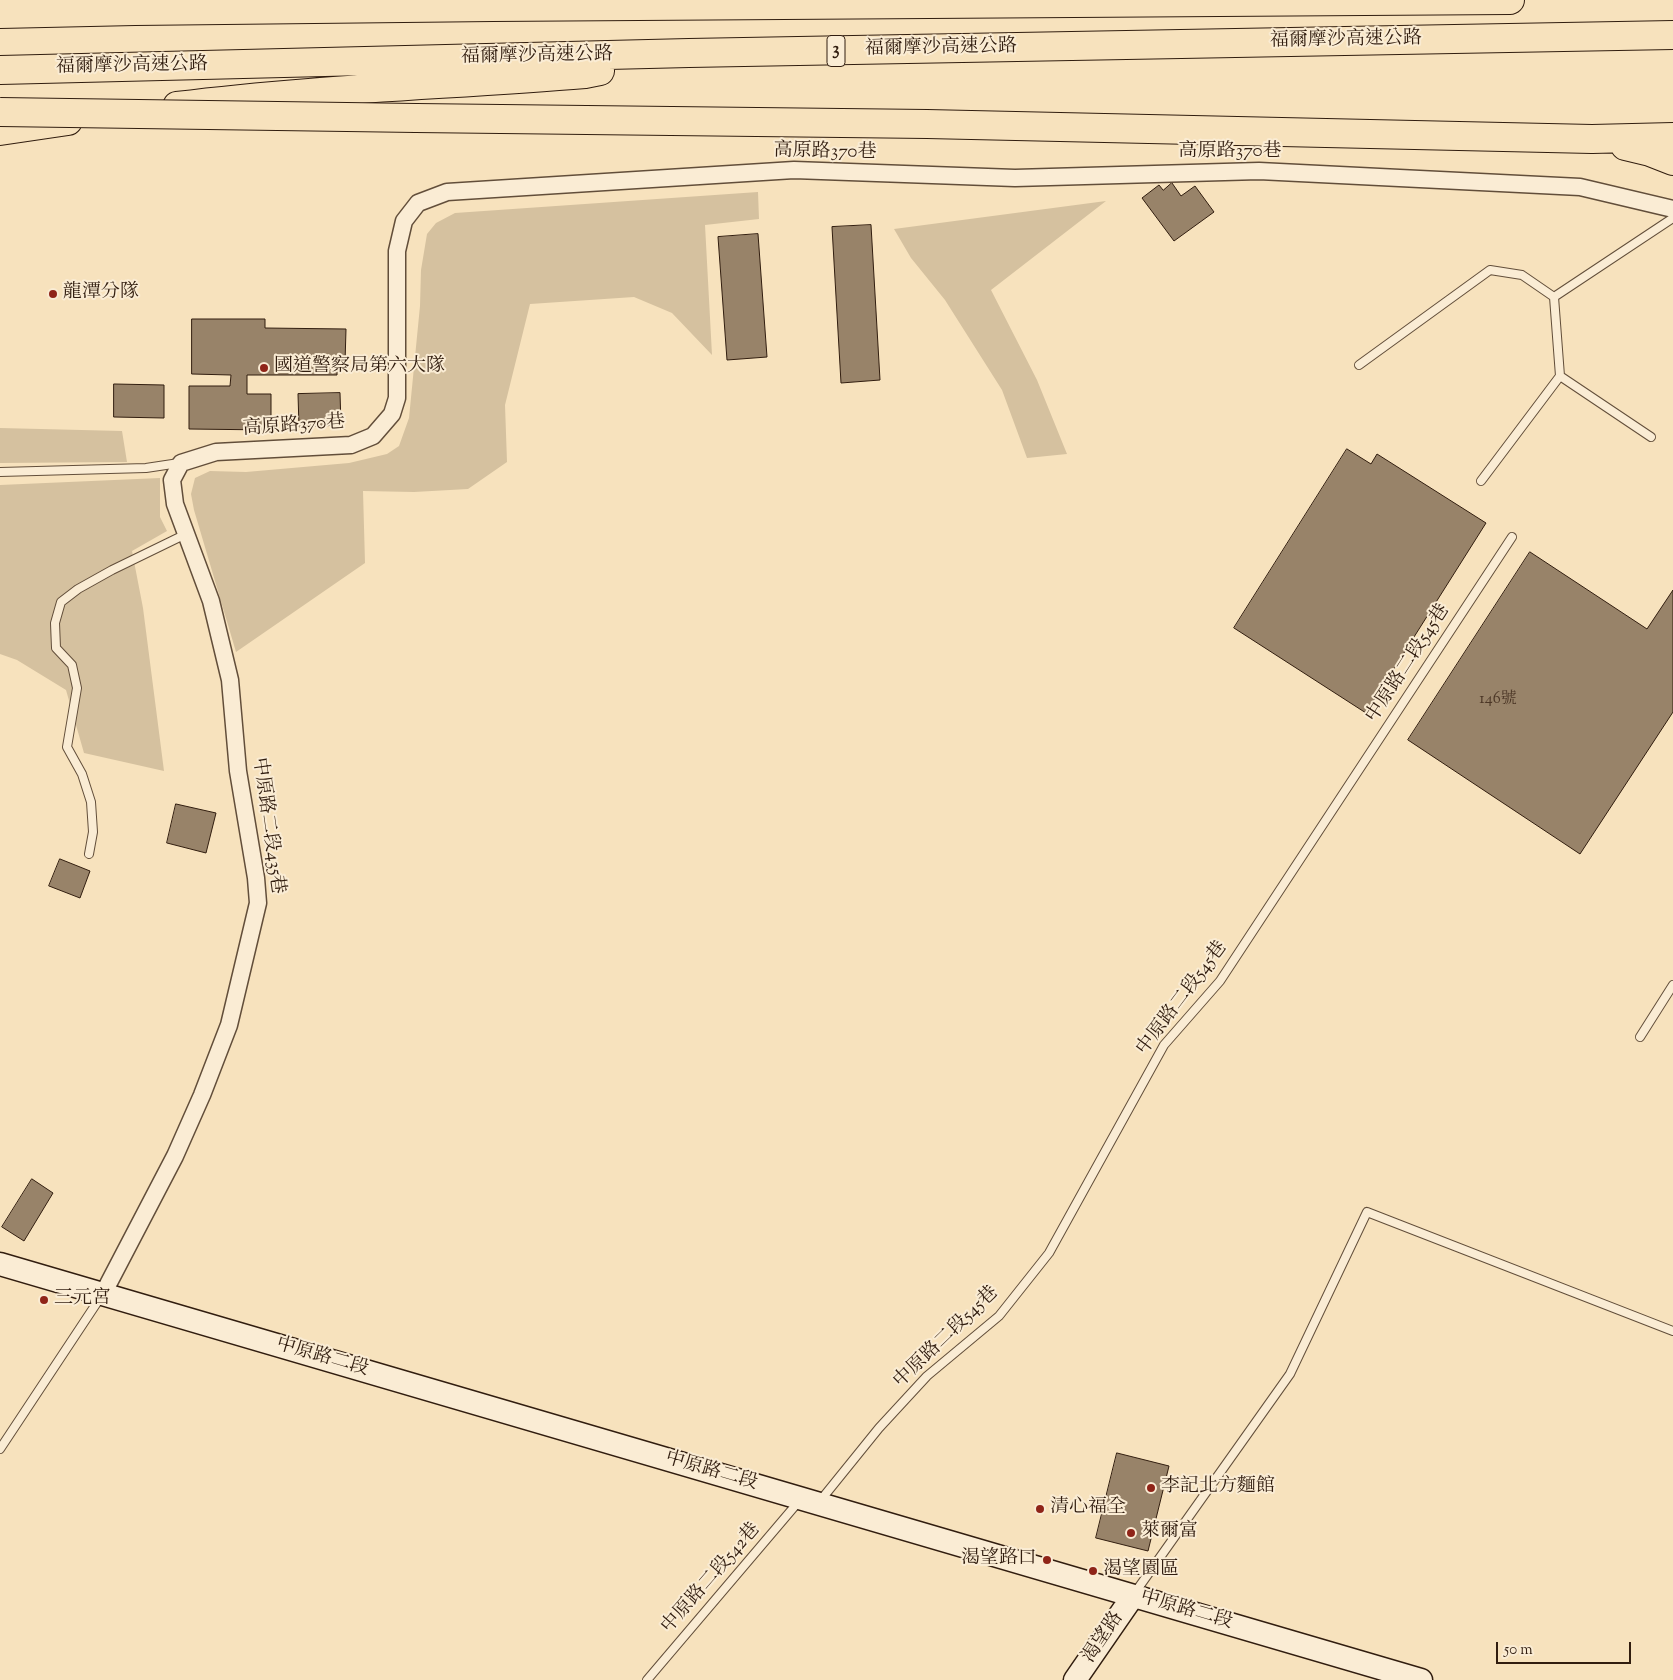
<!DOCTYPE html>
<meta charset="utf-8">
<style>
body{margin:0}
#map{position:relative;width:1673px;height:1680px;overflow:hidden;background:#f7e2bd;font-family:"Sorts Mill Goudy",serif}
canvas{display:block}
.scale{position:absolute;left:1496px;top:1642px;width:135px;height:22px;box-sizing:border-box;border:2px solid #311d0f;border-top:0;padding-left:6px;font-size:15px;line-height:18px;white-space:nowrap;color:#311d0f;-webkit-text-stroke:4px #faecd4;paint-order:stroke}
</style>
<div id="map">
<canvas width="1673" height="1680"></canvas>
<div class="scale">50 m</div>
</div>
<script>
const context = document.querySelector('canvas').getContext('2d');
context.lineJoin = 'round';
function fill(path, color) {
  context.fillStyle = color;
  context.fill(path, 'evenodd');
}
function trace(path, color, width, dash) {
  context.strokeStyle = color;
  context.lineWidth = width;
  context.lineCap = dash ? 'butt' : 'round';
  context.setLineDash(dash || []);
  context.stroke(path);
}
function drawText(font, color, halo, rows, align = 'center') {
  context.font = font + ' "Sorts Mill Goudy","Noto Serif TC",serif';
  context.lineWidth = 4;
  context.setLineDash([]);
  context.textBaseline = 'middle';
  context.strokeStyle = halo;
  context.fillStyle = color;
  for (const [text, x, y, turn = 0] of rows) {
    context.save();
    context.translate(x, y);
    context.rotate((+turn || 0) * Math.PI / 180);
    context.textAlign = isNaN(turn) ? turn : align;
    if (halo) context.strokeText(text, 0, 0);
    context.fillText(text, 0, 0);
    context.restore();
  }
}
fill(new Path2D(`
 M758,192l1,27 -54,6 7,130 -40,-42 -38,-16 -104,7 -25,101 2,57 -39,27 -54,3 -51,-1 2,72 -129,89 -42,-142 -3,-16 4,-16 15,-7 36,1 103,-9 38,-9 12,-8 10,-28 11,-112 1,-36 6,-36 9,-11 19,-10z
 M1106,201l-115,89 46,90 30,74 -40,4 -25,-68 -57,-90 -34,-42 -17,-29z
 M0,428l122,3 5,31 -127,1z
 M160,478v39l7,14 -35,20 11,57 21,163 -80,-18 -18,-63 -49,-30 -17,-6v-169z`), '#d5c19f');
const building = new Path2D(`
 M1172,183l9,13 14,-10 19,26 -40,29 -32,-43 17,-13 4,5z
 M871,225l9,155 -39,3 -9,-156z
 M758,234l9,123 -40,3 -9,-123z
 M192,319h73v9l81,1 -1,34 -8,-1v13h-90v19h24v36l-82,-1v-43h41l1,-11 -39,-1z
 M114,384l50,1v33l-50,-1z
 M340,393l1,32 -42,2 -1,-33z
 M1347,449l24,15 6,-10 109,69 -120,190 -132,-85z
 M1530,552l117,77 26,-39v122l-93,142 -172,-114z
 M176,804l40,9 -10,40 -39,-10z
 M60,859l30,12 -10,27 -31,-12z
 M32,1179l21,14 -29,48 -22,-14z
 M1117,1453l52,13 -21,85 -52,-13z`);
fill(building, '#988369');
trace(building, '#311d0f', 1);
const lane = new Path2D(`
 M1359,365l131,-95 32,5 32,22 119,-79
 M1560,376l91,61
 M0,472l146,-4 33,-5
 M1481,481l79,-105 -6,-79
 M89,854l4,-22 -2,-30 -9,-28 -15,-27 10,-59 -5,-23 -16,-17 -1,-25 6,-21 17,-13 34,-19 74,-36
 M1640,1037l33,-52
 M0,1449l102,-154
 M820,1501l59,-73 48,-52 72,-60 50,-63 115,-208 56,-64 292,-444
 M1134,1594l156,-220 77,-162 306,119
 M647,1680l153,-180`);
const street = new Path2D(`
 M103,1294l72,-138 27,-61 27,-70 29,-122 -2,-25 -18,-107 -8,-91 -19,-79 -36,-97 -3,-24 9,-17 35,-11 135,-7 22,-9 19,-22 5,-16v-147l7,-30 14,-18 29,-11 347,-22 221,8 244,-7 321,16 93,22`);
const secondary = new Path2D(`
 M0,1264l1421,416
 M1075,1680l58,-84`);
const highway = new Path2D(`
 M0,14l135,-3 358,-4 1017,-7
 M0,70l689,-17 984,-18
 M177,106c135,-17 272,-21 408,-32l15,-3
 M416,118l511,6 665,15 81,-2
 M0,131l68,-10
 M1625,146l25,6 23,9`);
trace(lane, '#624e3a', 10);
trace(street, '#624e3a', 19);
trace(secondary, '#311d0f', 25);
trace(highway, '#311d0f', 30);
trace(lane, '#faecd4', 8);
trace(street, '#faecd4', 16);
trace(secondary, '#faecd4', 22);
trace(highway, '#f7e2bd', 28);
const highwayBridge = new Path2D(`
 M0,112l416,6`);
trace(highwayBridge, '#311d0f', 30, []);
trace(highwayBridge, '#f7e2bd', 28);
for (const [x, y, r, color] of [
 [53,294,5,"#8f2418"],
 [264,368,5,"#8f2418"],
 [44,1300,5,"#8f2418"],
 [1151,1488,5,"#8f2418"],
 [1040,1509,5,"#8f2418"],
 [1131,1533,5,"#8f2418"],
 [1047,1560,5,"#8f2418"],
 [1093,1571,5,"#8f2418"]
]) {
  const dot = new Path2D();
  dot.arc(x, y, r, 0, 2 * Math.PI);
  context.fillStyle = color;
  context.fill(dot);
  trace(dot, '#faecd4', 2);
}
drawText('16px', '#4b3626', null, [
 ["146號",1498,700]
]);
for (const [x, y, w] of [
 [836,51,18]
]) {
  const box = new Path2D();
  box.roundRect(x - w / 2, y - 15.5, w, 31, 4);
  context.fillStyle = '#faecd4';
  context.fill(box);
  trace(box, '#311d0f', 1);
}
drawText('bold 18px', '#311d0f', null, [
 ["3",836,51]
]);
drawText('19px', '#311d0f', '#faecd4', [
 ["福爾摩沙高速公路",1346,41,-1],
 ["福爾摩沙高速公路",941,49,-1],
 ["福爾摩沙高速公路",537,57,-1],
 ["福爾摩沙高速公路",132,67,-1],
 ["高原路370巷",825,153,1],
 ["高原路370巷",1230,153],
 ["高原路370巷",294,427,-4],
 ["中原路二段545巷",1409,664,-57],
 ["中原路二段435巷",267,826,82],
 ["中原路二段545巷",1183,999,-53],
 ["中原路二段545巷",947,1338,-44],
 ["中原路二段",322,1358,16],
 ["中原路二段",711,1472,16],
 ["中原路二段542巷",712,1579,-49],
 ["中原路二段",1186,1611,16],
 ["渴望路",1104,1638,-56]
]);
drawText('19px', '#311d0f', '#faecd4', [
 ["龍潭分隊",63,294],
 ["國道警察局第六大隊",274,368],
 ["三元宮",54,1300],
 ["李記北方麵館",1161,1488],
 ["清心福全",1050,1509],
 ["萊爾富",1141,1533],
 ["渴望路口",1037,1560,"right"],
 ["渴望園區",1103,1571]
], 'left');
</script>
